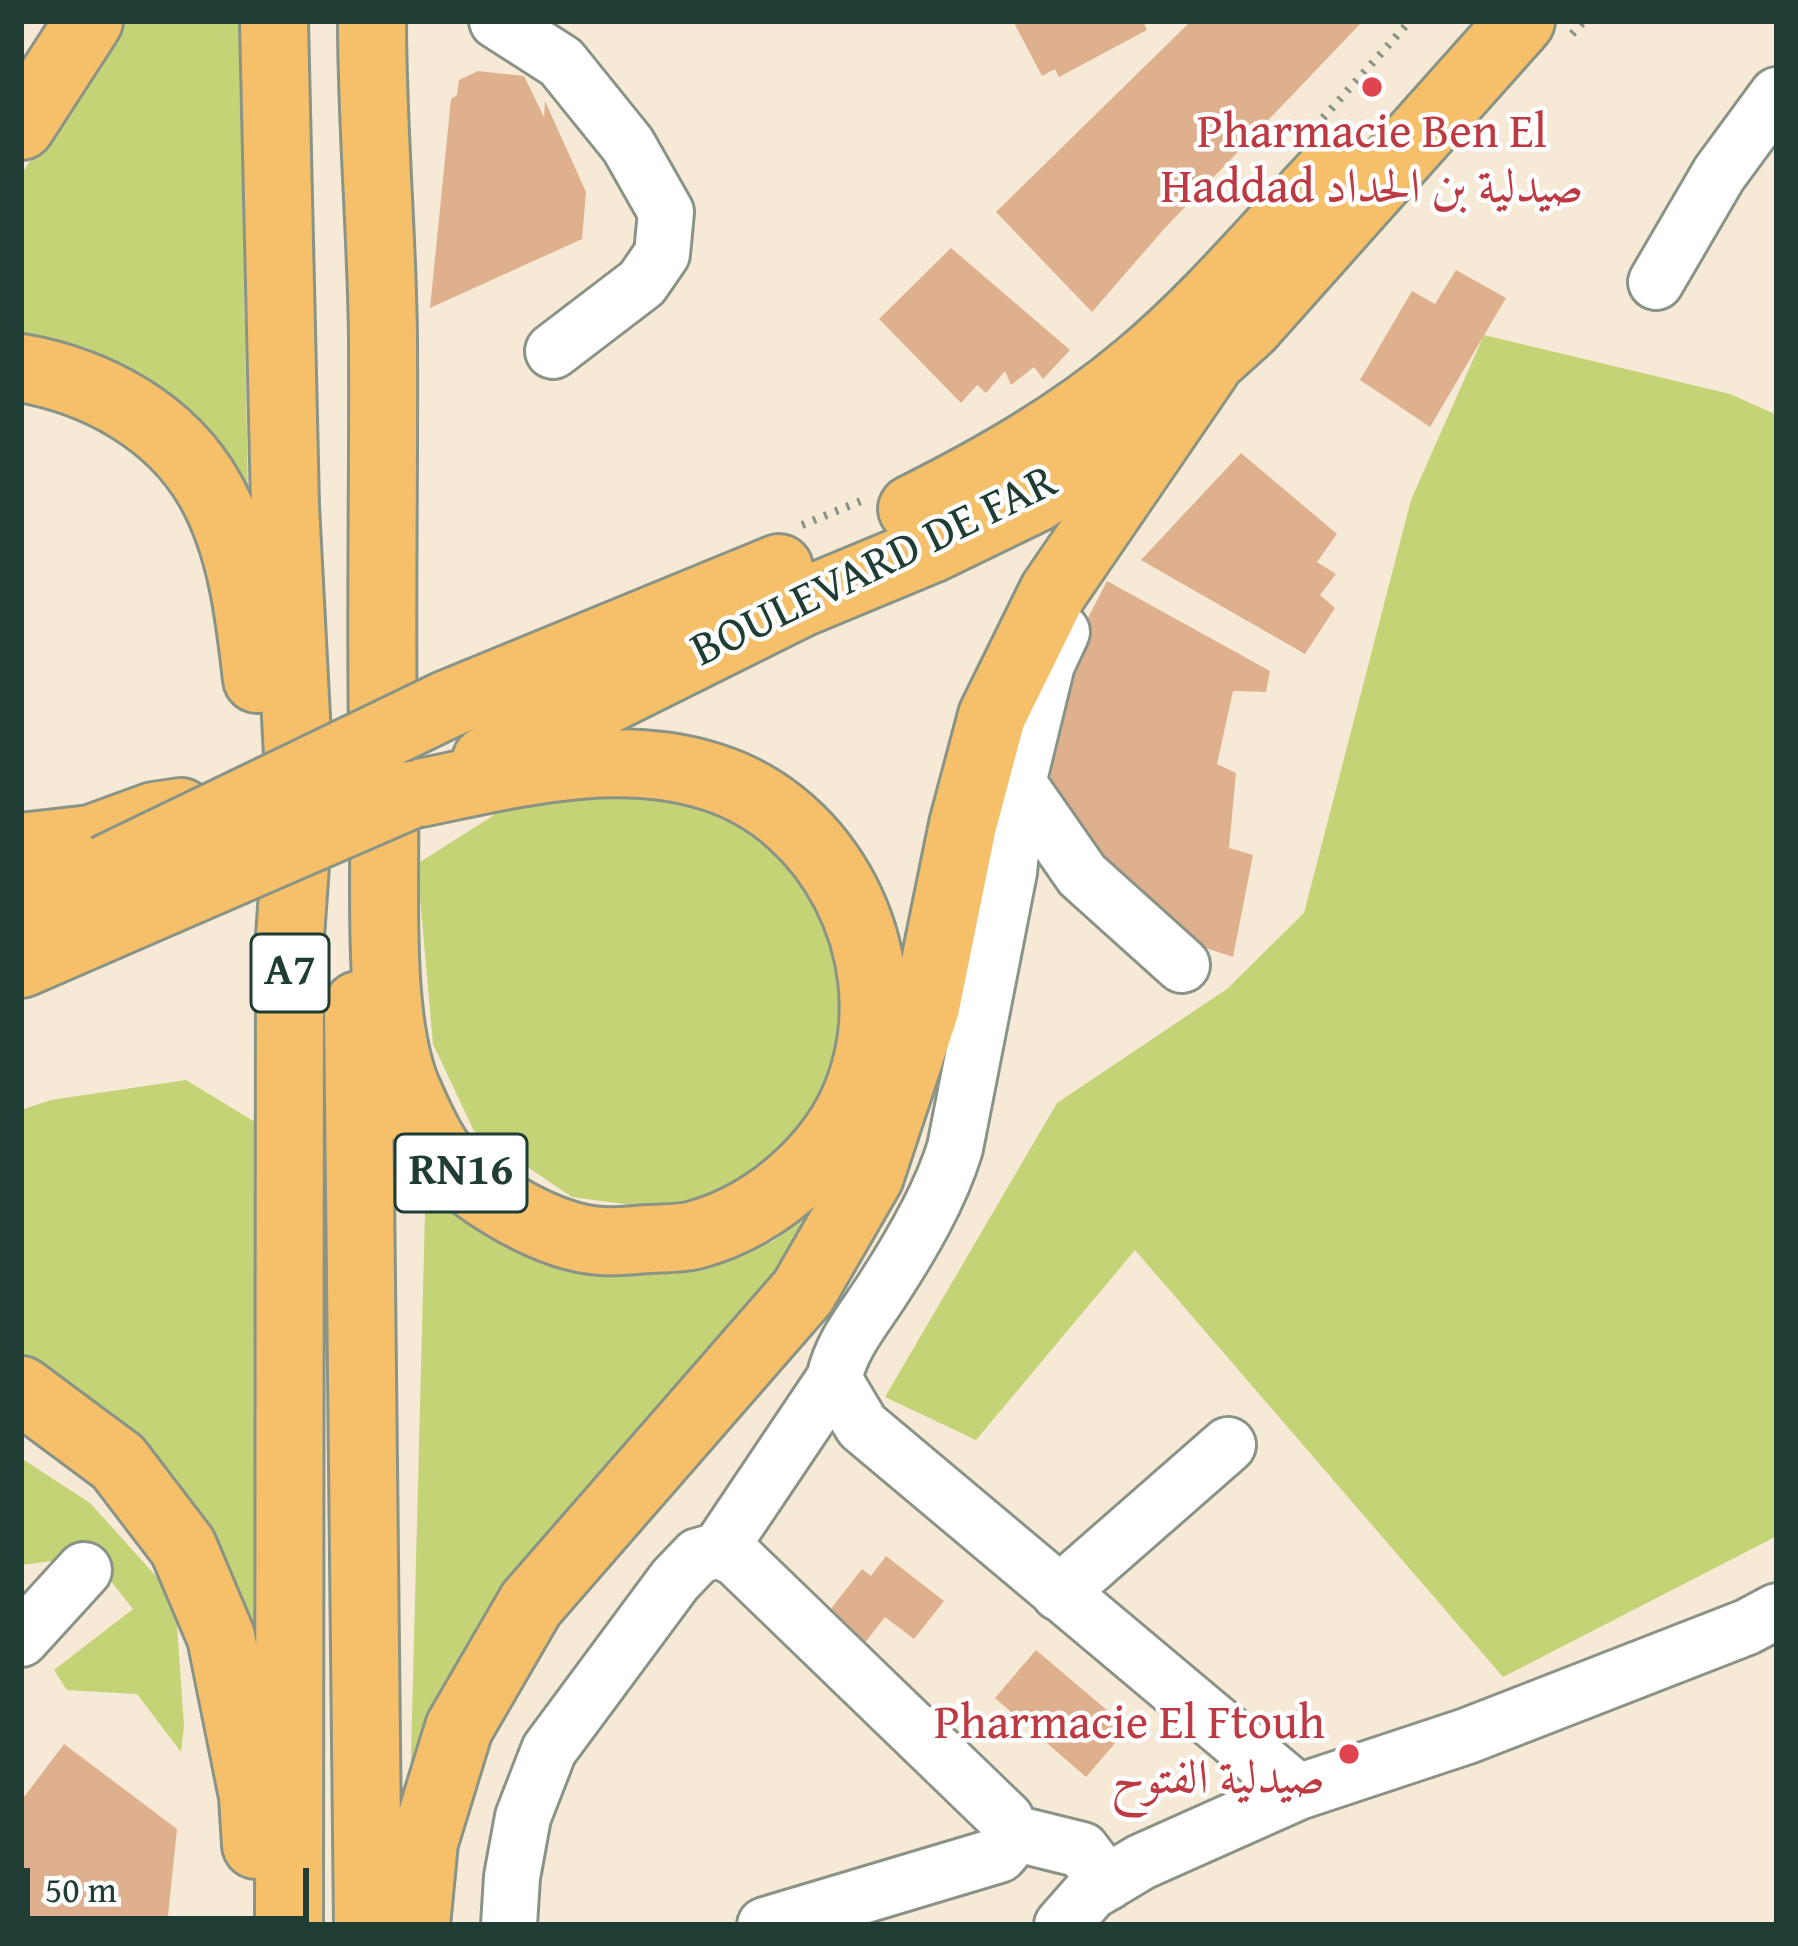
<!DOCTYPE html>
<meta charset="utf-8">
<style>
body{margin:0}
#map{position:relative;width:1798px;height:1946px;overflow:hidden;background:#f6ead7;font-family:"Gentium Book Plus",serif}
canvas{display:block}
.frame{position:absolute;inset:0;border:24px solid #1f3d34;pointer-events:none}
.scale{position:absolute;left:24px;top:1868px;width:285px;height:54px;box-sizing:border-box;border:6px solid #1f3d34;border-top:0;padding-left:15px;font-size:36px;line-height:42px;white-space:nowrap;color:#1f3d34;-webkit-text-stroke:9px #fff;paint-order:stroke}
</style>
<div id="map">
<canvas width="1798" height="1946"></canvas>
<div class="frame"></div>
<div class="scale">50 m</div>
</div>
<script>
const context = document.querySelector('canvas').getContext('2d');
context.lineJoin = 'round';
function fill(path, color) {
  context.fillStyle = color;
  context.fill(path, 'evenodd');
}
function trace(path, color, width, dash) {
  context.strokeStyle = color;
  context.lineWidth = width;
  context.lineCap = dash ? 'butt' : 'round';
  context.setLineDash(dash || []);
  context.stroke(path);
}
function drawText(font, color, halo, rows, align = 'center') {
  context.font = font + ' "Gentium Book Plus",Amiri,serif';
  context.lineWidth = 9;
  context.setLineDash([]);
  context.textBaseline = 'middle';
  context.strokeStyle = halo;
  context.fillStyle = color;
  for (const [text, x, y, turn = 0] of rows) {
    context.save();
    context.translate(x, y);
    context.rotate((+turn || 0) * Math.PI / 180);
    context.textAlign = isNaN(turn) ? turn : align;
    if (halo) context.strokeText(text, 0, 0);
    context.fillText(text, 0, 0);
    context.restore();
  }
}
fill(new Path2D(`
 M121,21h118l9,473 -59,-80 -103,-67 -65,-2v-170z
 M1484,335l246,59 47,21v1121l-274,141 -368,-427 -159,190 -91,-43 172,-294 170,-114 77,-76 107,-413z
 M643,790l92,14 59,35 59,139 -31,134 -57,59 -82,41 -111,-15 -98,-66 -41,-87 -16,-180 107,-68z
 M186,1080l82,50 -7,543 -7,-34 -45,-117 -86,-92 -74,-60 -28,-11v-249l30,-10z
 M426,1174l75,61 145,38 57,-10 69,-21 75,-55 -438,645z
 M21,1458l69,45 85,94 9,129 -3,26 -44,-58 -70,-4 -13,-20 79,-61 -42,-53 -70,9z`), '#c3d376');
fill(new Path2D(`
 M1013,21h130l4,9 -88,47 -4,-8 -13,7z
 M1191,21h172l-199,208 -72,83 -96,-100z
 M478,71l46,5 20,41 1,-16 41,91 -4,47 -152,69 21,-209 6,-4 2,-15z
 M951,248l119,102 -27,29 -9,-12 -23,18 -6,-14 -19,22 -9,-8 -16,18 -82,-84z
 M1456,270l50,28 -76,129 -70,-47 52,-89 23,13z
 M1241,453l96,81 -20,28 19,12 -16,21 15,13 -30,46 -164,-94z
 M1107,581l163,90 -4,21 -33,-1 -16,73 19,9 -7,75 24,7 -20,102 -51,-17 -125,-108 -8,-41 11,-95 13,-49z
 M886,1556l58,45 -30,38 -29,-22 -21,27 -38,-29 36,-46 9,7z
 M1036,1650l92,78 -42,49 -91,-79z
 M64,1744l113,85 -10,96h-146v-124z`), '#dfb08e');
const minor = new Path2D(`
 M497,21l64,41 67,83 38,67 -4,42 -20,29 -89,68
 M1656,282l63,-108 58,-79
 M1062,632l-15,32 -29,119 -9,89 -54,276c-15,49 -44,98 -72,141 -19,30 -41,54 -49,90l28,47 436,366
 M1018,783l64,92 100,90
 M719,1550l115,-171
 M1059,1593l169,-148
 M21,1639l63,-69
 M1009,1832l73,18 25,33
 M509,1925l3,-48 11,-60 26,-67 126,-170 23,-24 21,-6 18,9 269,260c4,15 5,25 -7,36l-234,70
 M1062,1925l29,-33 50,-30 157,-70 169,-56 280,-109 30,-16`);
const highway = new Path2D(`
 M274,21l11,485 15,288 -10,142 -1,989
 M372,21c0,106 10,212 11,318 1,153 -3,306 1,459 2,82 -8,219 23,292 10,22 23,55 40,72 35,35 103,76 154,79 15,1 32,-1 47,-2 15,-1 32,0 47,-4 76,-21 149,-86 170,-165 34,-119 -35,-256 -153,-293 -98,-32 -206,-1 -302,18
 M21,126l68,-105
 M21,368c75,13 150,53 189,122 32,56 40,127 47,189
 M912,509c80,-40 157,-84 226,-142 70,-58 131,-132 194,-198
 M448,704l331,-136
 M486,760l315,-157 130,-54 105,-51 38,-26 69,-50 106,-96 272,-305
 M21,847l70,-8 63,-23 27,-4
 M21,914l85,-45
 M21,964l85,-37
 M358,1005l10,920
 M21,1390l97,72 65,85 38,90 32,159 3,49
 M416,1925l8,-83 35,-114 72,-124 272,-312 67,-116 56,-169 37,-182 29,-109 61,-124 154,-225`);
trace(minor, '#8a9486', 60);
trace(highway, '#8a9486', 72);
trace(new Path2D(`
 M1572,34l12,-13
 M1323,118l87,-97
 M802,525l64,-26`), '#8a9486', 8, [3, 9]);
trace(minor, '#fff', 54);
trace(highway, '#f6c06b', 66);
const highwayBridge = new Path2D(`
 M106,869l342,-165
 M106,927l304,-132`);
trace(highwayBridge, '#8a9486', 72, []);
trace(highwayBridge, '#f6c06b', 66);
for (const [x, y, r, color] of [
 [1372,87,12,"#e0444e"],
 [1349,1754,12,"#e0444e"]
]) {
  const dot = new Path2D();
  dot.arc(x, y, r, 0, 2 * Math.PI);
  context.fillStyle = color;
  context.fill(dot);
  trace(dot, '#fff', 4.5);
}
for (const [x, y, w] of [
 [290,973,78],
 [461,1173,132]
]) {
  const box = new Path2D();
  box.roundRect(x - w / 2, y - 39, w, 78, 9);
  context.fillStyle = '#fff';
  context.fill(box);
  trace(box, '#1f3d34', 3);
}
drawText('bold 45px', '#1f3d34', null, [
 ["A7",290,973],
 ["RN16",461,1173]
]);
drawText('48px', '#be3a42', '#fff', [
 ["Pharmacie Ben El",1372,135],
 ["Haddad صيدلية بن الحداد",1372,190],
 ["Pharmacie El Ftouh",1325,1726,"right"],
 ["صيدلية الفتوح",1325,1781,"right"]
]);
drawText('48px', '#1f3d34', '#fff', [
 ["BOULEVARD DE FAR",875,568,-26]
]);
</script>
